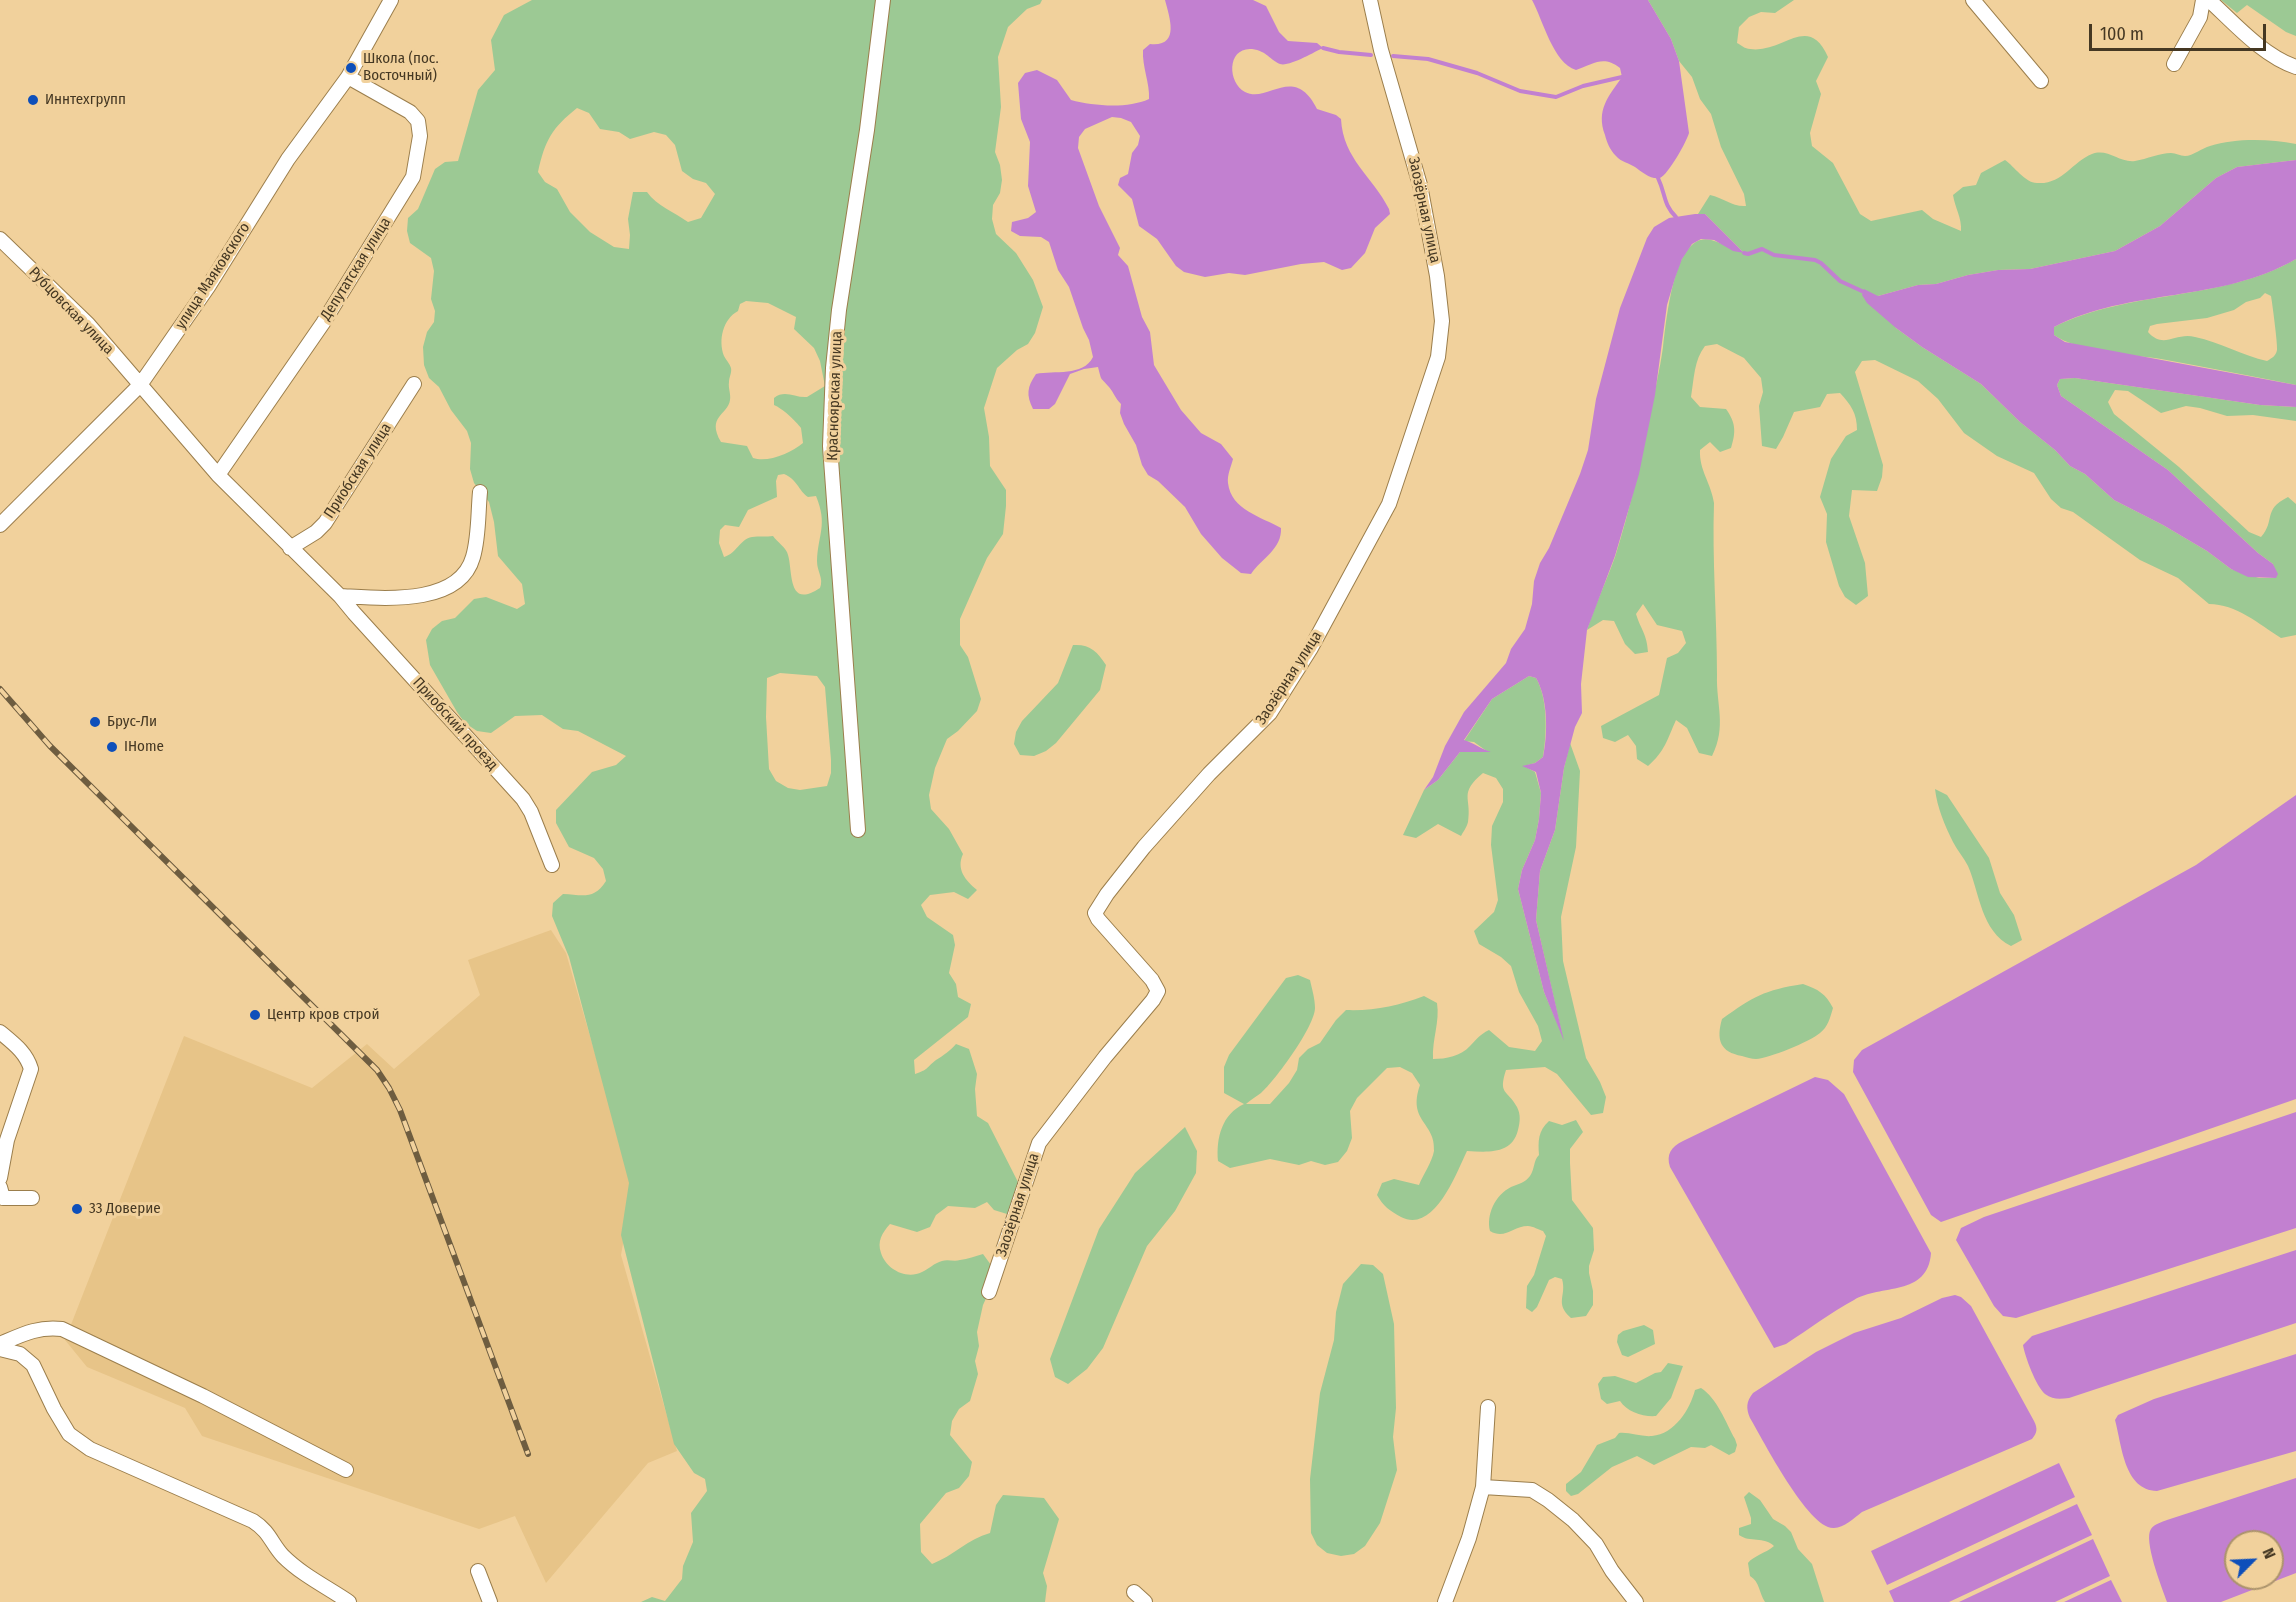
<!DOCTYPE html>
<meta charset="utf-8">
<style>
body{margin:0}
#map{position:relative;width:2296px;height:1602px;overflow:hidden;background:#f1d19c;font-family:"Fira Sans Condensed",sans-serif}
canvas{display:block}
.north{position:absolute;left:2224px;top:1530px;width:60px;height:60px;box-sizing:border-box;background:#f1d19c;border:2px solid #ac946c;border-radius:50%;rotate:66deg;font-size:16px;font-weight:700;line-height:24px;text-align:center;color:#453823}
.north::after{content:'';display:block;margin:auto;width:21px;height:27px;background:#0e4fba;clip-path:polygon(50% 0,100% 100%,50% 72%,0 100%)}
.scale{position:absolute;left:2089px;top:24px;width:177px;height:27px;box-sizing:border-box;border:3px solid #453823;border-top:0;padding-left:8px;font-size:18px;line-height:21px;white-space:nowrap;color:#453823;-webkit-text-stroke:4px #f1d19c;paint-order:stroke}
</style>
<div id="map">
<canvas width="2296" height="1602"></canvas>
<div class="north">N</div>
<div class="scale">100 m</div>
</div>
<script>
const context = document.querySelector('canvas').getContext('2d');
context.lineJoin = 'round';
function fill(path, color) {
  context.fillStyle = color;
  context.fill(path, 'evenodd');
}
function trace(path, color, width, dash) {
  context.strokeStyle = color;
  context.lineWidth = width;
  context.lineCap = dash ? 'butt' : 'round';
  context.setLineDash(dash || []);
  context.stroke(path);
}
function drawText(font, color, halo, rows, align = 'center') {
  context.font = font + ' "Fira Sans Condensed",sans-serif';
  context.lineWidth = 6;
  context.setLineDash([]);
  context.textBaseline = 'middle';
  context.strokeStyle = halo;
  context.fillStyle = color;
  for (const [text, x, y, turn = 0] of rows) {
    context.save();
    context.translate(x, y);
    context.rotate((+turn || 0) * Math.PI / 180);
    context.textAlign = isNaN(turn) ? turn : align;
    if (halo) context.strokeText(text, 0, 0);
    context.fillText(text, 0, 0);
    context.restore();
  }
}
fill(new Path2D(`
 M551,930l15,23 51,177 15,63 -11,62 56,196 -29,12 -102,120 -31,-67 -36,13 -277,-93 -17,-28 -98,-41 -22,-27 119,-304 128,52 55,-44 27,25 86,-74 -12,-35z`), '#e7c488');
fill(new Path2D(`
 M532,0h510l-2,4 -13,5 -19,18 -10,30 3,50 -6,45 5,13 2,15 -2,13 -7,12 -1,14 4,15 20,19 17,27 10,27 -8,26 -7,11 -11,6 -20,18 -13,40 5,29 1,29 16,24v16l-3,28 -16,24 -27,61v26l8,12 13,42 -4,12 -19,20 -11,8 -12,29 -6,27 2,14 18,20 14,25c-7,15 2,26 14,36l-9,9 -14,-7 -24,3 -9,10 6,12 26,18 2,10 -6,28 7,11 2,13 13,7 -3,13 -54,43 1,14c13,-4 12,-7 21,-14 8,-5 14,-9 20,-16l13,5 8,25 -2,15 2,27 11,7 31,61 -3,18 -9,12 -13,-4 -7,-8 -12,6 -27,-2 -12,9 -6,12 -13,5 -27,-8c-8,9 -13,17 -9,29 5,16 25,27 41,19 7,-3 12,-9 20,-11 6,-2 12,1 18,-1 8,-1 15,-4 23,-6l8,11 -2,27 -6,13 -6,27 2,14 -4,15 3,13 -8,27 -11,8 -7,12 -2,14 22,27 -3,14 -10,12 -13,5 -26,31 1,28 11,12c21,-8 36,-25 58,-31l6,-28 7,-10 41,3 15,21 -16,54 4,13 -2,16h-404l11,-5 13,4 17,-22 1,-13 10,-24 -2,-29 16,-22 -2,-12 -11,-6 -20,-29 -53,-209 8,-52 -60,-226 -17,-41 1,-13 10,-9c20,1 31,6 43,-13l-3,-12 -9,-11 -25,-11 -13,-24v-13l36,-38 24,-7 10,-9 -48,-25 -15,-2 -21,-14 -27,1 -24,17 -14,-2 -12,-8 -8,-11 -27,-47 -4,-25 6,-11 10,-8 13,-3 19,-19 12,-2 31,12 8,-5 -3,-20 -24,-28 -4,-34 -5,-20 -15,-19 -4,-14 1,-26 -4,-12 -16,-21 -12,-23 -10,-9 -5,-13 -1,-18 4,-15 7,-10 1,-11 -4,-12 3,-28 -3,-13 -21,-15 -3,-12 1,-13 10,-9 17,-40 10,-7 13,-1 20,-71 17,-20 -4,-30 13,-25zM577,108l12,5 11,16 19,3 11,7 24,-7 12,3 9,10 7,26 11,8 13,4 9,11 -14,24 -13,4c-14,-10 -31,-16 -41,-30h-14l-5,27 2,16 -1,14 -15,-2 -24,-15 -20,-20 -13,-23 -12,-7 -7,-10c7,-32 14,-44 39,-64zM746,301l22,2 28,14 -2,12 20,19 6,13 5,25 -18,11c-12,1 -22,-8 -33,1v7c8,3 22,16 27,23l2,15c-12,10 -35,20 -50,15l-6,-12 -26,-4c-15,-26 7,-27 9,-42 1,-6 -2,-12 -1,-18 0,-5 3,-9 2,-14 -1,-4 -5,-8 -7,-12 -6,-16 -1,-37 14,-45l2,-7zM784,474c13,5 14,16 24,23l8,-1c12,29 2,38 1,65 0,11 7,17 3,27 -33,22 -27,-17 -32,-33 -1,-7 -11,-13 -15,-19 -6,1 -14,0 -21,1 -12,2 -16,17 -28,20l-5,-14 1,-13 5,-5 14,2 9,-17 29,-13 -1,-16 2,-6zM780,673l37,3 8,11 6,73v13l-4,13 -27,4 -12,-2 -12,-7 -7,-12 -3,-52 1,-39z
 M1648,0h146l-19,13 -14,-1 -12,5 -10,10 -2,16c4,2 8,6 13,6 33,5 58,-37 78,8l-12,24 5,13 -11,39 2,13 21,17 27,51 11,7 51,-11 11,9 28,12c1,-13 -6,-23 -8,-36l10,-8 13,-2 5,-12 24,-13c9,6 20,23 32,23 25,2 35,-21 55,-29 16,-6 27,9 43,7 12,-2 25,-8 36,-8 5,0 9,3 14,3 8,0 17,-8 25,-10 26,-8 59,-7 86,-2v16l-59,7 -21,11 -56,48 -45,25 -85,18 -32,1 -30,5 -32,9 -18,1 -40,11 18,32 26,19 59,37 39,38 35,28 15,16 15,8 29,26 49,25 44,26 24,18 28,9h17l-3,-14 -15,-11 -90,-83 -107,-74 -4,-11 3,-6 15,-1 185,27 36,2v14l-43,-6 -26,1 -27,-8 -14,-2 -25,7 -33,-22 -13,-1 -7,12 6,12 65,53 70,65 12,5c15,-17 1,-27 27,-40l8,7v131l-15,3c-22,-14 -45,-34 -72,-34l-31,-26 -38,-18 -67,-48 -12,-4 -10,-9 -17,-26 -37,-17 -33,-23 -26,-34 -20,-18 -43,-21 -13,1 -7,11 28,93 -1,12 -5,14 -25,-1 -3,26 16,47 3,33 -12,9 -11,-8 -6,-11 -13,-44 1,-28 -7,-17 11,-38 15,-23 11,-6c0,-17 -6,-25 -17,-37l-13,1 -7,13 -26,5 -11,25 -7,12 -14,-3 -3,-40 4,-14 -2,-14 -17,-20 -27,-14 -12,2c-11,14 -11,33 -14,51l9,10 26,2c10,14 10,23 5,39l-11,4 -10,-10 -10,8c-1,20 11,33 14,53 -2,57 3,115 3,172 -1,30 10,51 -5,81l-13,-3 -12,-25 -11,-8c-9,20 -11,31 -28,46l-11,-7 -1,-13 -8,-11 -13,7 -12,-4 -2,-12 58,-31 8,-37 11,-5 8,-10 -4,-12 -25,-6 -14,-21 -7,10c5,16 11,20 12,38l-13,2 -10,-10 -11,-23 -11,-1 -16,10c8,-25 19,-48 28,-73 15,-47 25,-94 35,-142 4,-22 10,-45 13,-68 3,-25 9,-87 30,-103 17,-14 34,7 50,8l-38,-38h-7l12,-19c14,3 22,12 36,11l-2,-12 -23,-47 -10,-33 -11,-15 -8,-22 -13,-16 -8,-22z
 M2221,0h75v36l-10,-4 -39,-27 -10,8z
 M2296,259v126c-45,-9 -90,-18 -135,-26 -31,-5 -83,-7 -107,-24v-8c76,-38 167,-25 242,-68zM2265,293l6,3c1,5 7,50 6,54 -1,6 -5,8 -10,11 -24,-5 -47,-19 -72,-24 -20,-5 -31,13 -47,-5l2,-6 7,-2 50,-6 27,-8 12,-8 14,-4z
 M1073,645c17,-1 24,6 33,20l-6,25 -44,53 -10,8 -12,5 -14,-1 -6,-11 2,-12 6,-11 36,-38z
 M1529,676l7,2c12,21 11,55 7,79l-8,6 -11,3 11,6 6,21 -2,26 -4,21 -13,30 -4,19 26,103 18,42 -26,-114 4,-49 15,-41 9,-62 6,-25 10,28 -4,76 -15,70 2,44 23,97 14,24 6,15 -3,16 -12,2 -34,-41 -12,-7 -39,3c-8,25 1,19 11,37 4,8 3,15 1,23 -6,25 -31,22 -51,21 -11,23 -33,83 -66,66 -11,-6 -18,-11 -24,-22l5,-12 12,-4 25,6c4,-10 13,-23 15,-34 2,-29 -27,-29 -14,-66l-8,-12 -12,-6 -13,1 -30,30 -7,13 2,27 -5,13 -9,11 -13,3 -14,-4 -12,4 -29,-6 -40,9 -12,-7c-2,-23 4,-47 26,-57l-20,-11v-26l5,-12 57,-77 12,-3 12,5c2,9 5,19 5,28 0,18 -40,73 -54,85 -5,4 -11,7 -15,11h24l19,-21 8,-13 2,-12 9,-9 12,-6 16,-23 10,-10c28,1 52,-4 78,-14l13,7c3,19 -5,36 -4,56 13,0 28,-3 37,-13 7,-7 9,-11 19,-16l20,17 26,4 7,-10 -4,-15 -19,-34 -8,-26 -10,-9 -22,-13 -5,-13 20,-19 4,-12 -7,-55 1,-19 11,-24v-13l-7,-11 -13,-5c-25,21 -11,24 -15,49 -1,5 -5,10 -7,14l-23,-12 -22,14 -13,-3 21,-45 14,-10 22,-28h28l-14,-10 -10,-1 28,-42z
 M1935,789l12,6 42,63 11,35 14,22 8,25 -11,6c-30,-15 -31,-52 -43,-80 -4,-8 -11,-16 -15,-24 -8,-16 -16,-35 -18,-53z
 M1803,984c15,5 23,10 30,24 -3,10 -5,19 -13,25 -11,9 -50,25 -64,26 -4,0 -10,-2 -14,-3 -22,-4 -26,-16 -20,-37 31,-22 42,-29 81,-35z
 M1576,1120l7,12 -13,17v14l2,37 21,28 1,22 -5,16v7l4,18v14l-7,11 -15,2c-17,-15 -4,-22 -9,-39l-7,-2 -6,3 -12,27 -5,5 -6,-4 1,-22 7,-11 12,-39 -3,-5c-4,-1 -10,-5 -15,-5 -15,0 -23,14 -38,5 -4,-16 5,-36 21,-44 7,-3 14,-4 19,-11 5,-7 3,-15 9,-21 -1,-14 -1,-24 10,-34l13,4z
 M1185,1127l12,24 -1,22 -21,38 -28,35 -44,102 -16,21 -19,15 -13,-7 -5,-18 49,-130 36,-56z
 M1361,1264l12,1 10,9 11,50 2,84 -3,29 4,33 -17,53 -15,23 -11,8 -13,2 -14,-3 -10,-8 -6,-12 -1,-54 10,-86 14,-53 2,-28 7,-28z
 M1644,1325l9,5 2,14 -27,13 -6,-2 -5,-13 1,-7 5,-4z
 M1668,1363l15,3 -12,32 -15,18c-13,1 -29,-4 -36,-15l-13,3 -6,-5 -3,-15 5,-7 12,-1 21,7 19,-10 6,-1z
 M1701,1388c16,10 25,35 34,51l2,6 -2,7 -6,3 -18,-10 -6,3 -14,-1 -37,18 -17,-9 -25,11 -34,27 -7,2 -5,-5v-7l15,-12 16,-27 18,-7 4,-5c11,-1 22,4 33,3 23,-2 38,-27 43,-46z
 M1749,1492l11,8 13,19 12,7 6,6 7,17 14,15 12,38h-59c-6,-9 -5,-20 -15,-26l-2,-13c5,-7 18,-10 26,-17 -10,-10 -24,-3 -35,-11v-7l12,-4v-6l-7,-21z`), '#9cc994');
fill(new Path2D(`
 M1165,0h88l13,6 13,26 9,9 29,2 6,5c-9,4 -34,19 -43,16 -10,-4 -13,-13 -28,-15 -25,-2 -25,33 -7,43 23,12 49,-29 72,17l19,6 5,4c2,40 32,58 48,90l1,5 -15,14 -10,25 -14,15 -9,2 -18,-8 -23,2 -56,11 -16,-2 -24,4 -21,-5 -8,-6 -19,-27 -18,-13 -7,-27 -14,-14 2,-7 8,-4 4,-21 6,-8 2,-9 -9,-14 -10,-4 -9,-1 -27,12 -6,8 -1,11 21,58 21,42 -2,7 10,11 14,51 8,15 4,33 27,45 20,23 20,11 12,15c-2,8 -6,16 -5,24 3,27 34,34 53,45 1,21 -19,30 -30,46l-10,-1 -19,-15 -21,-24 -16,-27 -27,-26 -10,-6 -6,-10 -6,-20 -12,-21 -4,-11 1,-9c-6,-6 -7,-11 -12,-17 -9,-11 -7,-4 -11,-20l-14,2 -14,5 -15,30 -6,5h-16c-7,-14 -6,-22 3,-35 18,-4 47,3 57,-17l-4,-17 -6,-12 -14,-41 -11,-17 -9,-28 -8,-5 -21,-1 -9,-5 1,-9 16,-4 8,-6 -8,-26 2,-44 -9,-23 -3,-36 7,-10 12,-3 20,10 14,20c23,6 56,9 78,-1 1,-16 -7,-32 -6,-49l7,-6c30,3 20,-25 15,-44z
 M1532,0h116l23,39 8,22 10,72c-2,8 -21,42 -29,45 -9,2 -18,-6 -25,-11 -6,-4 -14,-5 -19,-11 -6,-6 -9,-13 -11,-21 -9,-25 3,-38 17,-58l-2,-9c-17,-13 -26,-4 -44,2 -23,-7 -33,-50 -44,-70z
 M2296,160v99c-76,44 -166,29 -242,68v8l11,7 231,43v22l-36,-2 -185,-27 -15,1 -3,6 4,11 107,74 90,83 15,11 5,10 -2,4 -28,-1 -17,-8 -24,-18 -44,-26 -49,-25 -29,-26 -15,-8 -15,-16 -35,-28 -39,-38 -59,-37 -26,-19 -29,-25 -5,-8 2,-6 14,7 40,-11 18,-1 32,-9 30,-5 32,-1 85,-18 45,-25 56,-48 21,-11z
 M1695,214h10l39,39 -11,-2 -19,-11 -13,-1 -9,5 -10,15 -7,19 -8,27 -12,90 -16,79 -24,82 -28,74 -6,54 1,29 -7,14 -11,41 -9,62 -15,41 -4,49 28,121 -20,-49 -26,-103 4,-19 13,-30 4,-21 2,-26 -5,-21 -14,-6 13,-3 8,-6c5,-24 5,-58 -7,-79l-7,-2 -37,23 -28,41c10,3 17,9 27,12h-31l-22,28 -14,10 9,-13 12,-31 19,-34 42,-49 5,-14 14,-20 7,-25 2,-23 6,-18 9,-15 31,-74 8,-24 8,-51 24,-91 27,-70 7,-11 15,-9z
 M2296,795v304l-355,123 -10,-7 -78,-143 1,-12 8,-10 334,-185z
 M1815,1077l13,3 16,14 87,159c-3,44 -51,31 -77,47 -24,13 -45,29 -68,44l-12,4 -104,-181c-4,-13 1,-20 13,-26z
 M2296,1112v116l-280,90 -13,-2 -9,-10 -38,-66 5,-12 23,-11z
 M2296,1250v73l-227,75c-9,1 -16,2 -24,-4 -9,-8 -20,-37 -22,-49l9,-9z
 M1955,1295l6,2 10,9 63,115c4,8 3,12 -2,18l-170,73c-8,6 -18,16 -28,16 -25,2 -71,-88 -84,-110 -4,-10 -4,-16 3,-25l63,-41 38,-19 47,-15 41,-20z
 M2296,1354v97l-139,40c-33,-1 -35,-45 -42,-71l3,-5 36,-16z
 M2059,1463l16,34 -188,88 -16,-34z
 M2296,1478v95l-75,29h-54c-5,-14 -24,-62 -16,-73 3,-5 11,-7 16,-9zM2236,1542h36v36h-36z
 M2077,1504l15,31 -143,67h-55l-5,-11z
 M2093,1539l17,37 -55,26h-96z
 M2111,1580l11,22h-58z`), '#c280d0');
trace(new Path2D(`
 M1323,48l16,4 32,3
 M1393,56l35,3 49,14 43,18 36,6 27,-11 39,-9
 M1658,178c8,17 5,26 18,39
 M1744,253l4,1 14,-5 12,6 41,5 6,3 19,18 24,11`), '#c280d0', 4);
const minor = new Path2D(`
 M1973,0l68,81
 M2209,0c25,23 54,56 87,67
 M2174,64l26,-47 3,-17
 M0,239l88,85 130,151 122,121 14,17 169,186 8,13 21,53
 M218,475l105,-152 90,-146 7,-41 -2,-15 -8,-9 -62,-35
 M0,525l140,-140 68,-98 80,-128 60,-82 43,-77
 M290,548l26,-16 9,-9 89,-139
 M340,596c40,2 119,11 133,-39 6,-20 5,-45 7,-65
 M858,830l-28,-384 3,-78 6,-58 28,-180 16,-130
 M0,1032c13,11 26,20 31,37l-24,71 -7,38
 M0,1187l3,11h29
 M989,1292l50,-149 66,-86 48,-57 5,-9 -6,-11 -54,-61 -3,-6 12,-19 37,-47 65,-73 61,-61 41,-65 78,-144 49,-147 4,-36 -5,-45 -17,-91 -39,-135 -11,-50
 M0,1344c21,-9 38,-18 62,-15l141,67 143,74
 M0,1349l20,5 13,11 21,44 15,25 21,15 163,72c17,11 18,22 30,35 19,19 44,31 66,46
 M1483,1487l49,3 16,10 25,20 23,24 16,27 24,31
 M478,1571l12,31
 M1134,1592l11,10
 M1445,1602l24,-64 14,-51 5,-80`);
trace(minor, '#9b7e4c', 16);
trace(minor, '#fff', 14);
const rail = new Path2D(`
 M0,689l50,57 327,324 12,18 11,22 128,344`);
trace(rail, '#6e5d40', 6);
trace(rail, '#f1d19c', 4, [11]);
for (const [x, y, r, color] of [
 [351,68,6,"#0e4fba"],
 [33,100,6,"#0e4fba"],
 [95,722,6,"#0e4fba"],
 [112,747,6,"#0e4fba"],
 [255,1015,6,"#0e4fba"],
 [77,1209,6,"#0e4fba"]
]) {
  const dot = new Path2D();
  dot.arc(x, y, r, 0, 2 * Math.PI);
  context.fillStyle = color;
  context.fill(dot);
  trace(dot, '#f1d19c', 2);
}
drawText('15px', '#453823', '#f1d19c', [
 ["Школа (пос.",363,59],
 ["Восточный)",363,76],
 ["Иннтехгрупп",45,100],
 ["Брус-Ли",107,722],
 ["IHome",124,747],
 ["Центр кров строй",267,1015],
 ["33 Доверие",89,1209]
], 'left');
drawText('15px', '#453823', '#f1d19c', [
 ["Заозёрная улица",1424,210,78],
 ["Депутатская улица",356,269,-58],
 ["улица Маяковского",213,276,-57],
 ["Рубцовская улица",71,311,46],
 ["Красноярская улица",835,396,-88],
 ["Приобская улица",358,471,-57],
 ["Заозёрная улица",1289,678,-57],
 ["Приобский проезд",455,724,48],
 ["Заозёрная улица",1018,1205,-72]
]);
</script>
